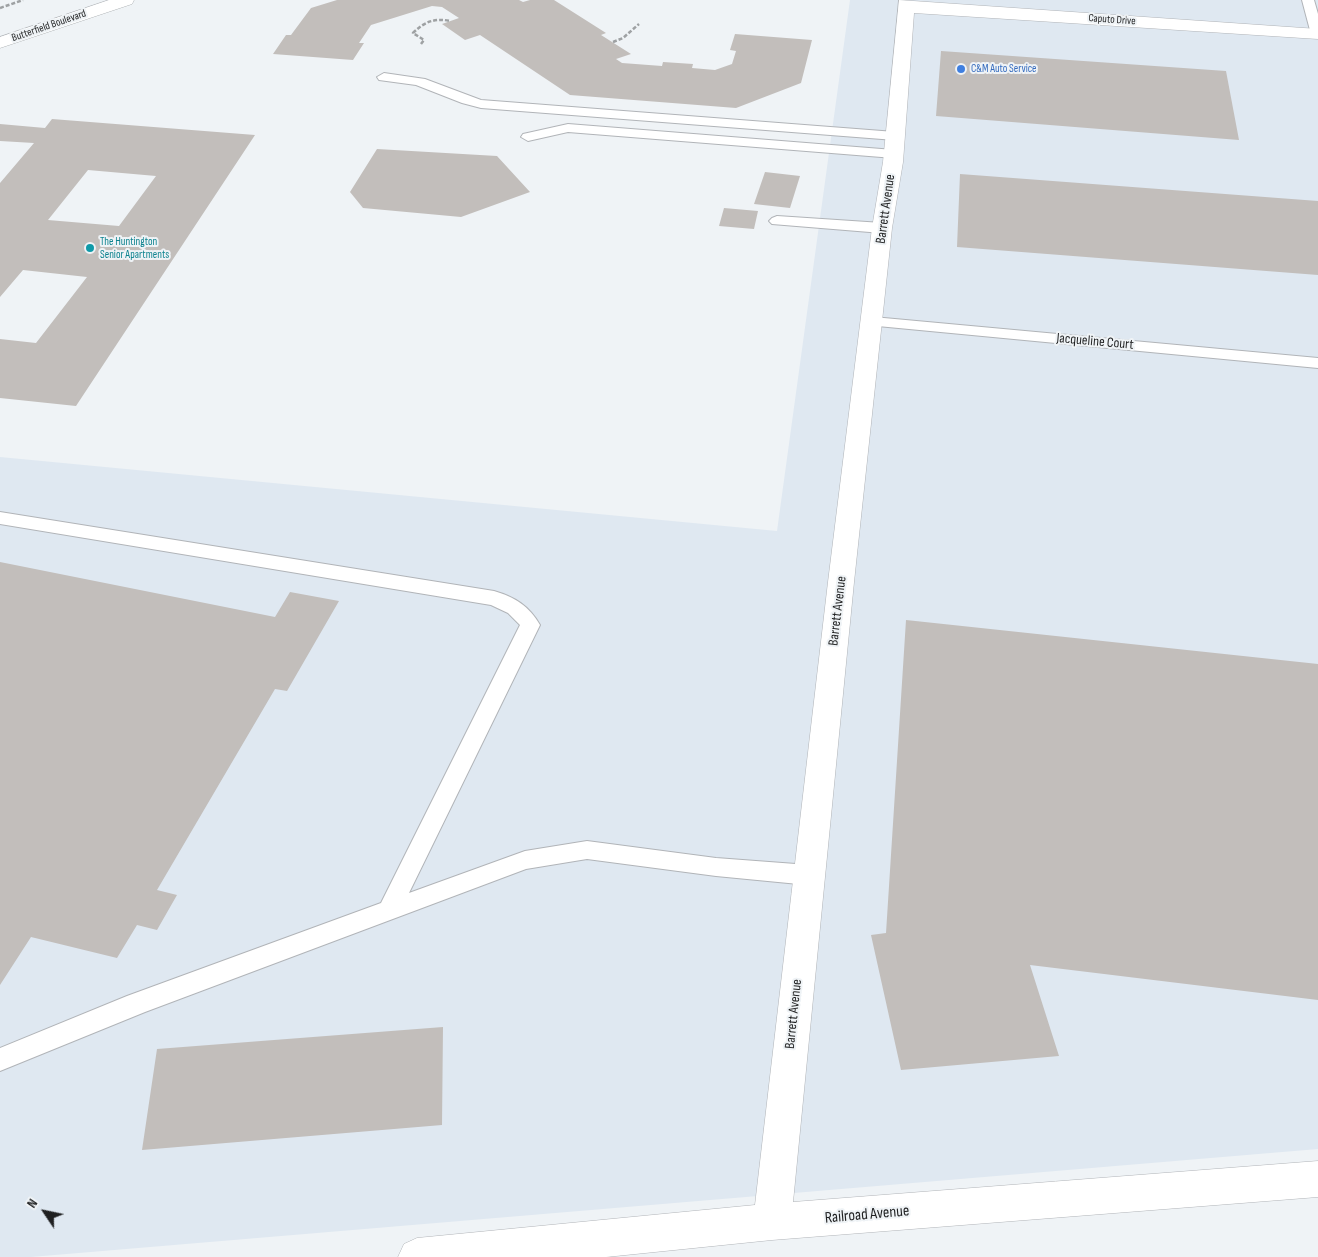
<!DOCTYPE html>
<style>
body{margin:0}
#map{position:relative;width:1318px;height:1257px;overflow:hidden;background:#eff3f6;font-family:"Sofia Sans Condensed",sans-serif}
canvas{display:block}
.north{position:absolute;left:20px;top:1187px;width:50px;height:50px;-webkit-text-stroke:4px #eff3f6;paint-order:stroke;rotate:304deg;font-size:14px;font-weight:700;line-height:20px;text-align:center;color:#1f2021}
.north::after{content:'';display:block;margin:auto;width:18px;height:22px;background:#1f2021;clip-path:polygon(50% 0,100% 100%,50% 72%,0 100%)}
</style>
<div id="map">
<canvas width="1318" height="1257"></canvas>
<div class="north">N</div>
</div>
<script>
const context = document.querySelector('canvas').getContext('2d');
context.lineJoin = 'round';
function fill(path, color) {
  context.fillStyle = color;
  context.fill(path, 'evenodd');
}
function trace(path, color, width, dash) {
  context.strokeStyle = color;
  context.lineWidth = width;
  context.lineCap = dash ? 'butt' : 'round';
  context.setLineDash(dash || []);
  context.stroke(path);
}
function drawText(font, color, halo, rows, align = 'center') {
  context.font = font + ' "Sofia Sans Condensed",sans-serif';
  context.lineWidth = 4;
  context.setLineDash([]);
  context.textBaseline = 'middle';
  context.strokeStyle = halo;
  context.fillStyle = color;
  for (const [text, x, y, turn = 0] of rows) {
    context.save();
    context.translate(x, y);
    context.rotate((+turn || 0) * Math.PI / 180);
    context.textAlign = isNaN(turn) ? turn : align;
    if (halo) context.strokeText(text, 0, 0);
    context.fillText(text, 0, 0);
    context.restore();
  }
}
fill(new Path2D(`
 M850,0h468v1149l-1287,108h-31v-800l777,74z`), '#dfe8f1');
fill(new Path2D(`
 M337,0h182l4,2 7,-2h24l52,33 -5,2 30,19 -15,5 6,4 40,3 1,-4 30,2 -1,4 23,2 17,-6 4,-13 -6,-1 5,-16 77,6 -11,43 -65,25 -166,-13 -90,-60 -15,5 -23,-16 17,-6 -17,-11 -10,-1 -61,19 -12,18h5l-11,17 -80,-6 13,-19h5l20,-27z
 M941,51l285,20 13,69 -303,-24z
 M52,119l203,16 -179,271 -76,-8v-59l36,4 51,-66 -64,-7 -23,27v-114l34,-40 -34,-2v-17l45,4zM88,170l68,6 -37,50 -71,-6z
 M377,149l120,7 33,36 -69,25 -98,-9 -13,-16z
 M765,172l35,4 -10,32 -36,-4z
 M960,174l358,27v74l-361,-28z
 M724,208l34,3 -4,18 -35,-3z
 M0,562l275,55 15,-25 49,9 -52,90 -12,-2 -118,201 20,5 -20,35 -20,-5 -20,33 -86,-21 -31,48z
 M906,620l412,44v336l-288,-35 29,91 -158,14 -30,-135 15,-2z
 M443,1027l-1,98 -300,25 15,-101z`), '#c2bebb');
const lane = new Path2D(`
 M1302,0h12l4,14v24l-6,-1 -1,-3z
 M384,73l41,6 56,21 414,32 7,4 -7,4 -414,-32 -19,-5 -46,-18 -37,-5 -2,-3z
 M568,124l326,26 5,1 2,3 -2,3 -5,1 -326,-26 -40,9 -7,-4 2,-3z
 M777,216l105,7 5,2 3,3 -3,3 -5,2 -110,-9 -3,-3 3,-3z
 M873,317l445,41v10l-451,-43 -2,-3 2,-3z
 M0,512l494,79c21,6 35,15 46,34l-131,268 116,-42 62,-10 129,17 93,7 8,3 4,7 -4,7 -8,3 -93,-9 -129,-17 -61,10 -381,143 -145,59v-23l127,-52 254,-93 139,-278 -12,-12 -17,-8 -491,-81z`);
const street = new Path2D(`
 M899,0l419,29v10l-404,-26 -11,149 -11,66 -38,354 -61,620 525,-41v36l-546,43 -166,17h-208l6,-13 13,-6 338,-33 73,-623 44,-354 11,-66z`);
const primary = new Path2D(`
 M109,0h25l-2,4 -132,44v-11z`);
trace(lane, '#b1b4b8', 2);
trace(street, '#b1b4b8', 1);
trace(primary, '#b1b4b8', 1);
trace(new Path2D(`
 M0,8l23,-8
 M613,42l10,-4 16,-14
 M421,44l3,-4 -11,-7c12,-12 22,-15 38,-12`), '#9ea1a3', 2.5, [4, 2]);
fill(lane, '#fff');
fill(street, '#fff');
fill(primary, '#fff');
for (const [x, y, r, color] of [
 [961,69,5,"#3f7fe0"],
 [90,248,5,"#0f9aa8"]
]) {
  const dot = new Path2D();
  dot.arc(x, y, r, 0, 2 * Math.PI);
  context.fillStyle = color;
  context.fill(dot);
  trace(dot, '#eff3f6', 2);
}
drawText('11px', '#1f2021', '#eff3f6', [
 ["Caputo Drive",1112,20,4],
 ["Butterfield Boulevard",49,26,-19]
]);
drawText('11px', '#366cbe', '#eff3f6', [
 ["C&M Auto Service",971,69]
], 'left');
drawText('11px', '#0d838f', '#eff3f6', [
 ["The Huntington",100,242],
 ["Senior Apartments",100,255]
], 'left');
drawText('14px', '#1f2021', '#eff3f6', [
 ["Barrett Avenue",886,209,-82],
 ["Jacqueline Court",1095,342,5],
 ["Barrett Avenue",838,611,-83],
 ["Barrett Avenue",794,1014,-84]
]);
drawText('16px', '#1f2021', '#eff3f6', [
 ["Railroad Avenue",867,1215,-5]
]);
</script>
